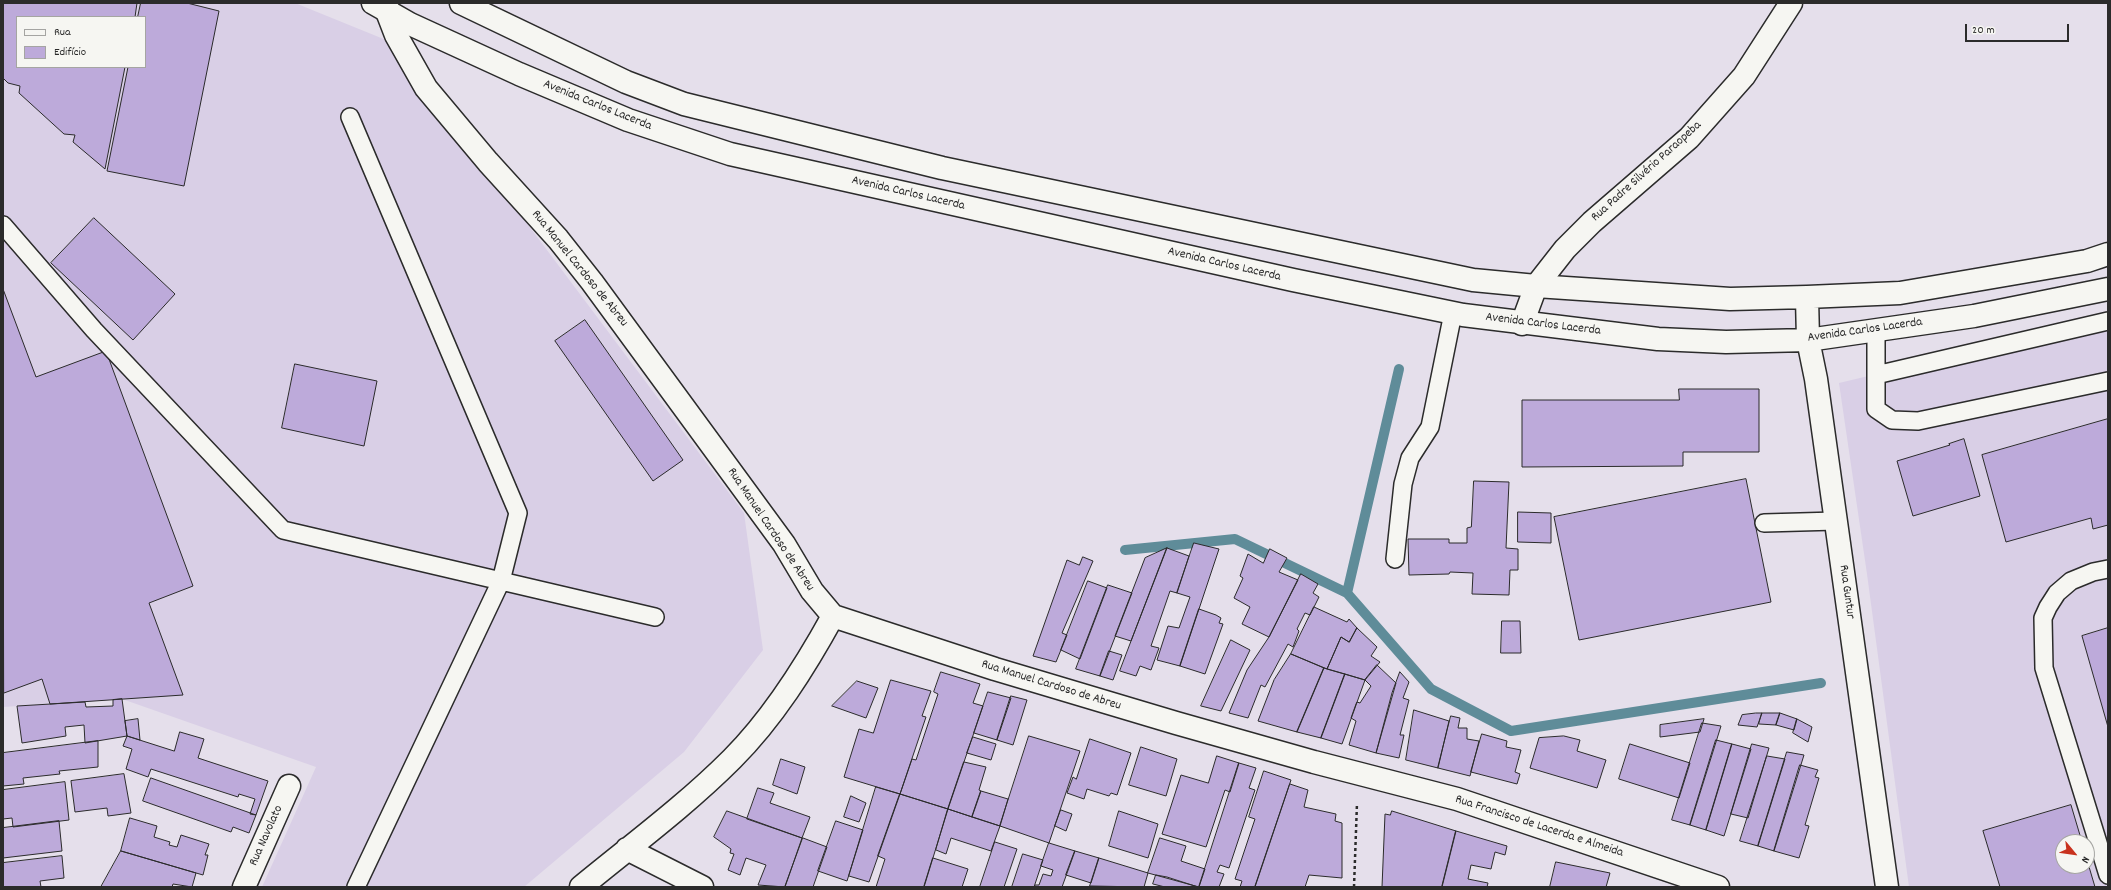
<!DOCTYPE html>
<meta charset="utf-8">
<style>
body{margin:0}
#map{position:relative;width:2111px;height:890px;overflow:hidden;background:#e5dfeb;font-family:Dekko,sans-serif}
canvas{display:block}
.frame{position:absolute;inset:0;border:4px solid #2b2b2b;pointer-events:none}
.legend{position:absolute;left:16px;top:16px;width:130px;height:52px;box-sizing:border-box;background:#f6f6f2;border:1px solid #a5a5a2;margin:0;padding:5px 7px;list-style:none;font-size:12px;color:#2b2b2b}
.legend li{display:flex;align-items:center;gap:8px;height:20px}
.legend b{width:20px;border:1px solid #a5a5a2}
.north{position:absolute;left:2055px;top:834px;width:40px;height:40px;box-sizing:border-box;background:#f6f6f2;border:1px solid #a5a5a2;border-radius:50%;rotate:119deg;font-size:11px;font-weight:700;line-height:16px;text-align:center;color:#2b2b2b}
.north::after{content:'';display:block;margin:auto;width:14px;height:18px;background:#c8321e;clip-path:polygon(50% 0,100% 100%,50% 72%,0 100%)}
.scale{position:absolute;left:1965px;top:24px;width:104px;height:18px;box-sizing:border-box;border:2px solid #2b2b2b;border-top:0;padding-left:5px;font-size:12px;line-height:14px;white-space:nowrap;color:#2b2b2b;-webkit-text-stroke:3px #f6f6f2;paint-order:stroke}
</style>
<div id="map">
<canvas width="2111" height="890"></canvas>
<div class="frame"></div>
<ul class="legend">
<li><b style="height:5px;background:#f6f6f2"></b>Rua</li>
<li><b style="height:11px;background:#bdaada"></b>Edifício</li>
</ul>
<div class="north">N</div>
<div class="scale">20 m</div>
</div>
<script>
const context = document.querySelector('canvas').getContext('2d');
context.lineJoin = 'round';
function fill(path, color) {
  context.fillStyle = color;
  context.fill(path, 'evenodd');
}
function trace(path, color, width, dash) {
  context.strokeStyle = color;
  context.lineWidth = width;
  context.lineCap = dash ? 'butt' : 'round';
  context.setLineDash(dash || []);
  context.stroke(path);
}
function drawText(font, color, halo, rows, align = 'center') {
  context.font = font + ' Dekko,sans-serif';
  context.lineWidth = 3;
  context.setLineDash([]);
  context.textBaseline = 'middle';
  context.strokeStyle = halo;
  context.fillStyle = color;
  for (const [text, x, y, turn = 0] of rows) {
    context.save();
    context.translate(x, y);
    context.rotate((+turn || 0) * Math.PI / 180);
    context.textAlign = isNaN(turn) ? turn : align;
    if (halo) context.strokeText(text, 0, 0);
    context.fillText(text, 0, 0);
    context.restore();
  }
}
fill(new Path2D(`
 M3,3h292l96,39 353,471 19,137 -79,102 -160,135h-262l54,-120 -194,-68 -119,8zM17,17h128v50h-128z
 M2108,319v568h-199l-42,-313 -28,-191zM2063,842h24v24h-24z`), '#d9cfe6');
trace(new Path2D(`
 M1399,369l-52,224 84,96 80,42 310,-48
 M1125,550l110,-11 112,54`), '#5f8c99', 10);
const building = new Path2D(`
 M3,3h134l-2,14h-118v50h108l-20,102 -32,-27 2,-7 -11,-1 -45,-41 1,-7 -12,-3 -5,-5z
 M141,3h46l32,8 -35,175 -77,-15 21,-104h17v-50h-7z
 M94,218l81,76 -42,46 -82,-77z
 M3,289l33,88 70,-26 87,235 -44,17 34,92 -133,9 -8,-25 -38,14z
 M585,320l98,140 -30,21 -98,-140z
 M295,364l82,17 -13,65 -82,-18z
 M1679,389h80v63h-76v14l-161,1v-67h157z
 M2108,419v106l-15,4 -2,-11 -85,24 -24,-87z
 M1964,439l16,57 -67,20 -16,-55 53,-16 -1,-1z
 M1746,479l25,123 -192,38 -25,-123z
 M1474,481l35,1 -3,66 12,1v21h-8l-1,25 -37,-1 1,-21 -23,-1 -1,2 -40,1 -1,-36h41v4h18v-15l4,-1z
 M1518,512l33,1v30l-33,-1z
 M1194,543l25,6 -39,117 -23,-6 11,-34 11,2 11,-31 -13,-4z
 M1167,548l-36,93 -16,-5 30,-78z
 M1167,548l22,8 -12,37 -7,-2 -19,55 8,2 -8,22 -11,-4 -4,10 -16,-5z
 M1270,549l17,9 -8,14 19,8 -29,57 -27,-13 8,-17 -16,-9 9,-20 -3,-2 8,-22 15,9z
 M1083,557l10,4 -31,72 5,2 -11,27 -23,-6 34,-96 12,5z
 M1301,574l17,10 -5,9 6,4 -9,18 -5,-2 -8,16 2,2 -6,16 -5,-3 -23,43 -4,-2 -13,33 -19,-5 18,-43 22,-33z
 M1088,581l19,7 -27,71 -19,-9z
 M1108,585l24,8 -32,83 -24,-7z
 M1314,607l33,15 2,-3 8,9 -8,14 -8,-5 -14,32 -36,-15z
 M1199,609l17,6 5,3 -2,5 4,1 -18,50 -25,-8z
 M1502,621h18l1,32h-20z
 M1357,628l20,19 -6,9 9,6 -15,18 -38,-11 14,-32 8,5z
 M2108,628v99l-26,-91z
 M1231,640l19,10 -29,61 -20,-5z
 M1109,651l13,4 -9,25 -13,-4z
 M1291,654l33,14 -27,64 -39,-11 16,-41z
 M1377,665l19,18 -20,70 -27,-8 7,-24 -5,-3 5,-14 1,-2 3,1 11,-17 -6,-6z
 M1324,668l21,6 -24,64 -24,-6z
 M941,672l39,12 -7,19 10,3 -35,103 -48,-15 12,-35 4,1 22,-66 -4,-2z
 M1400,672l9,10 -6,16 6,2 -9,35h4l-5,23 -23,-5 16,-60z
 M1345,674l20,6 -23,64 -21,-6z
 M891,680l40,11 -9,25 4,1 -26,77 -56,-17 15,-48 14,4z
 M857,681l21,7 -12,30 -34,-12z
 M988,692l23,6 -14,42 -23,-7z
 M1011,696l16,4 -14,45 -16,-5z
 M122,699l5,37 -42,7 -1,-18 -19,2 1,9 -44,7 -5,-37 68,-4 1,5 27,-1v-6z
 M1414,710l35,11 -11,47 -32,-8z
 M1756,713h6l-5,14 -19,-2 4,-10z
 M1762,713h18l-4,12 -17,-1z
 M1780,713l17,6 -3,11 -18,-5z
 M1451,716l9,2 -2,10h9v11l12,2 -9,35 -32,-8z
 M138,719l2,21 -13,-4 -2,-15z
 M1704,719l-4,13 -40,5v-12z
 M1797,719l15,8 -4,15 -15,-9z
 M1702,723l19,3 -31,99 -18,-5z
 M180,732l24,7 -6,19 70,23 -12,34 -6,-1 5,-15 -16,-5 -1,3 -87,-28 -3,8 -22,-8 6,-20 -9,-3 4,-10 47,15z
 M1482,734l25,7 -1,6 15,3 -6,22 5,2 -3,10 -46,-12z
 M1029,736l51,15 -31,92 -49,-17z
 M1564,736l16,4 -3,11 29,9 -9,28 -67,-20 9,-30z
 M973,737l23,7 -5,16 -24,-7z
 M1090,739l41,14 -14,42 -6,-2 -2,3 -22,-7 -3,10 -17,-6 6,-16 3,2z
 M1716,740l16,4 -26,86 -16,-5z
 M98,741v26l-39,4 1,3 -37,4 1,6 -21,2v-33z
 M1630,744l60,19 -11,35 -60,-19z
 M1732,744l19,5 -27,87 -18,-6z
 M1752,744l17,4 -21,70 -17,-4z
 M1141,747l36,12 -11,37 -37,-11z
 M1787,752l17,3 -30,96 -16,-5z
 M1217,756l22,7 -9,29 -5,-2 -19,57 -44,-13 19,-59 27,8z
 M1767,756l18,3 -27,87 -18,-5z
 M781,759l24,8 -8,27 -24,-9z
 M964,762l22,5 -7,23 2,1 -9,26 -24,-8z
 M1239,763l17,5 -7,20 6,2 -26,78 -9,-3 -3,7 7,2 -5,13h-20z
 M1800,765l18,5 -3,7 4,1 -14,47 4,1 -10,32 -25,-7z
 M1264,771l27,9 -36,107h-15l2,-6 -7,-2 20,-60 -6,-2z
 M124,774l7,39 -23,3 -1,-8 -32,4 -4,-31z
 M151,778l105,37 -7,18 -16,-6 -2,5 -88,-31z
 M65,782l4,38 -56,7 -1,-9 -9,1v-29z
 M1290,784l18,6 -4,17 32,7 -1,7 7,2v55l-33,-3 -4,12h-50z
 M876,787l24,7 -31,88 -20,-6z
 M758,788l16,5 -4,10 40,14 -8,21 -55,-19z
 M981,791l27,8 -8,27 -28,-9z
 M900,794l48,15 -24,78h-48l9,-28 -7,-3z
 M851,796l15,7 -7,19 -15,-5z
 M2071,805l11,37h-19v24h24v-6l8,27h-95l-17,-56z
 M948,809l52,17 -9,25 -40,-13 -5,16 -10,-4z
 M1061,810l11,4 -6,17 -11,-5z
 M727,811l75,27 -17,49 -27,-2 8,-20 -20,-7 -6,17 -12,-5 6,-16 -4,-1 1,-4 -17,-12z
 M1119,811l39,13 -10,34 -39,-12z
 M1392,811l64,20 -14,56h-60l3,-73 5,1z
 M130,818l27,8 -3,11 16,5 -1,3 8,2 4,-12 28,9 -4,11h3l-5,20 -82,-24z
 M59,821l3,30 -59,7v-30z
 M836,821l27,9 -16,51 -29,-10z
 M1456,831l51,15 -2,9 -10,-3 -4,17 -20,-4 -3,14 20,4 -1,4h-45z
 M803,838l24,9 -14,40h-28z
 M1160,838l26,8 -5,15 24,8 -6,18 -51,-14z
 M995,842l22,7 -13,38h-24z
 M1049,843l26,8 -13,36h-28l1,-2h4l4,-11 8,2 2,-6 -12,-4z
 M121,851l75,22 -4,14 -19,-3 -1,3h-71z
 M1075,851l24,7 -8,25 -25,-8z
 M1023,854l20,6 -9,27h-22z
 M62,856l2,22 -24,3 1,6h-38v-24z
 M933,858l35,11 -6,18h-38z
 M1099,858l49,15 -4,14 -54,-1z
 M1556,862l54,11 -4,14h-56z
 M1156,875l11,2 31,10h-33l-12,-3z`);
fill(building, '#bdaada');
trace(building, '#2b2b2b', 1);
const service = new Path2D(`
 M350,117l168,396 -17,68 -145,306
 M3,225l91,105 189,200 372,87
 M1876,331v78l16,11 26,1 190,-40
 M1876,375l232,-54
 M1764,523l72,-2
 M1395,559l8,-75 7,-26 20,-31 23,-114
 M2108,569l-15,3 -22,9 -14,12 -9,14 -5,11 1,50 64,207`);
const minor = new Path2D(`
 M387,3l-1,6 10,26 30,53 62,74 70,77 34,43 192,262 28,47 21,25 162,53 181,54 138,39 143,37 261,88
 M1522,324l14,-38 29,-37 27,-27 97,-84 55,-62 47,-73
 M627,849l75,38
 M244,887l45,-101
 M581,887c51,-42 104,-81 151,-128 41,-41 73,-92 101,-143`);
const secondary = new Path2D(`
 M373,3l37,21 109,50 109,46 102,34 563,126 170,35 195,24 68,3 82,-2 166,-24 134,-27
 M461,3l165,79 58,22 258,64 531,112 63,6 194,13 77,-2 93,-4 187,-32 21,-7
 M1807,297l1,43 8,39 71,508`);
trace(service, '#2b2b2b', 20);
trace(minor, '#2b2b2b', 25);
trace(secondary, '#2b2b2b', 25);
trace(new Path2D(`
 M1354,887l3,-84`), '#2b2b2b', 2.5, [3, 3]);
trace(service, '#f6f6f2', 17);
trace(minor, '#f6f6f2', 22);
trace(secondary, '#f6f6f2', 22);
drawText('13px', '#2b2b2b', '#f6f6f2', [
 ["Avenida Carlos Lacerda",597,106,22],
 ["Rua Padre Silvério Paraopeba",1647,172,-42],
 ["Avenida Carlos Lacerda",908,194,13],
 ["Avenida Carlos Lacerda",1224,265,13],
 ["Rua Manuel Cardoso de Abreu",579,269,51],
 ["Avenida Carlos Lacerda",1543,325,7],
 ["Avenida Carlos Lacerda",1865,331,-8],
 ["Rua Manuel Cardoso de Abreu",770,530,56],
 ["Rua Guntur",1846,592,82],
 ["Rua Manuel Cardoso de Abreu",1051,686,17],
 ["Rua Francisco de Lacerda e Almeida",1539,827,18],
 ["Rua Navolato",267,836,-66]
]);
</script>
